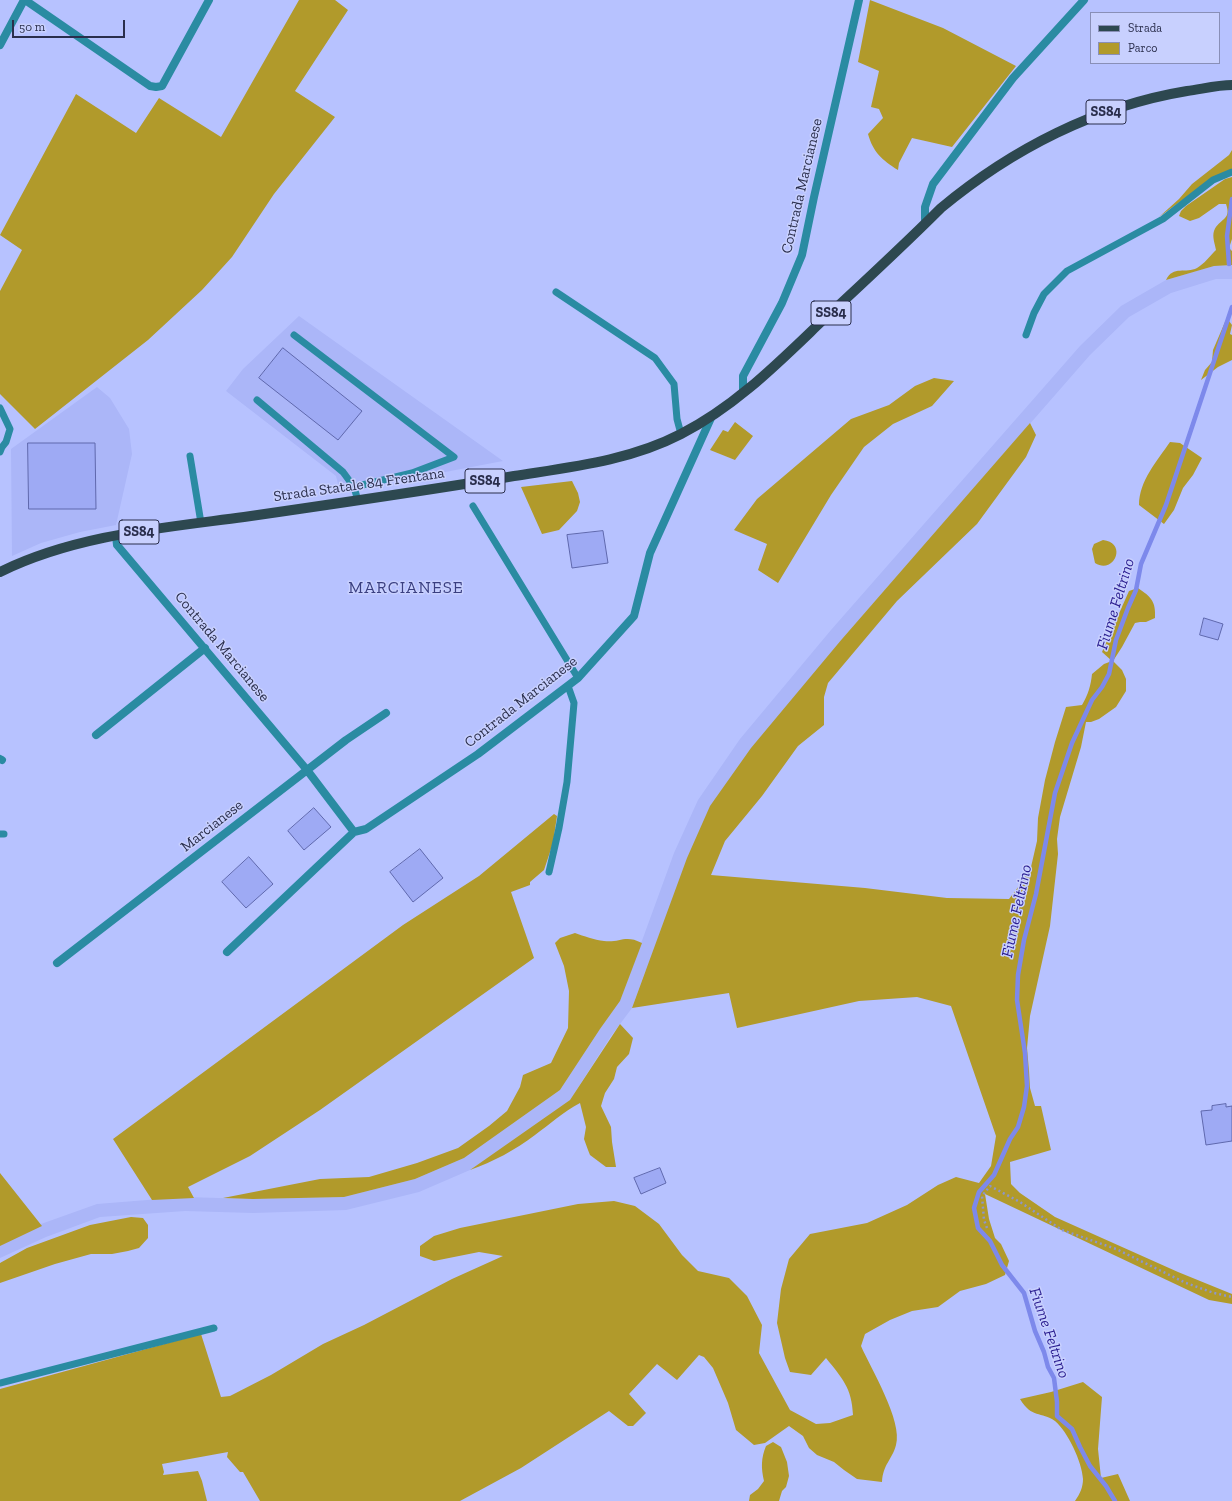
<!DOCTYPE html>
<style>
body{margin:0}
#map{position:relative;width:1232px;height:1501px;overflow:hidden;background:#b7c2ff;font-family:"Zilla Slab",serif}
canvas{display:block}
.legend{position:absolute;left:1090px;top:12px;width:130px;height:52px;box-sizing:border-box;background:#c8d0fe;border:1px solid #898fb7;margin:0;padding:5px 7px;list-style:none;font-size:12px;color:#2a2e4c}
.legend li{display:flex;align-items:center;gap:8px;height:20px}
.legend b{width:20px;border:1px solid #898fb7}
.scale{position:absolute;left:12px;top:20px;width:113px;height:18px;box-sizing:border-box;border:2px solid #2a2e4c;border-top:0;padding-left:5px;font-size:12px;line-height:14px;white-space:nowrap;color:#2a2e4c;-webkit-text-stroke:3px #c8d0fe;paint-order:stroke}
</style>
<div id="map">
<canvas width="1232" height="1501"></canvas>
<ul class="legend">
<li><b style="height:5px;background:#2d4850"></b>Strada</li>
<li><b style="height:11px;background:#b19a2b"></b>Parco</li>
</ul>
<div class="scale">50 m</div>
</div>
<script>
const context = document.querySelector('canvas').getContext('2d');
context.lineJoin = 'round';
function fill(path, color) {
  context.fillStyle = color;
  context.fill(path, 'evenodd');
}
function trace(path, color, width, dash) {
  context.strokeStyle = color;
  context.lineWidth = width;
  context.lineCap = dash ? 'butt' : 'round';
  context.setLineDash(dash || []);
  context.stroke(path);
}
function drawText(font, color, halo, rows, align = 'center') {
  context.font = font + ' "Zilla Slab",serif';
  context.lineWidth = 3;
  context.setLineDash([]);
  context.textBaseline = 'middle';
  context.strokeStyle = halo;
  context.fillStyle = color;
  for (const [text, x, y, turn = 0] of rows) {
    context.save();
    context.translate(x, y);
    context.rotate((+turn || 0) * Math.PI / 180);
    context.textAlign = isNaN(turn) ? turn : align;
    if (halo) context.strokeText(text, 0, 0);
    context.fillText(text, 0, 0);
    context.restore();
  }
}
fill(new Path2D(`
 M1232,265v14h-16l-45,14 -42,24 -39,38 -248,284 -197,333 -13,36 -21,28 -41,64 -100,70 -51,22 -73,18 -93,3 -68,-2 -85,6 -54,20 -46,21v-15l41,-19 56,-20 88,-7 68,2 91,-2 71,-18 49,-21 96,-68 40,-61 20,-28 54,-148 24,-53 42,-61 91,-109 249,-284 41,-40 45,-26 48,-14z
 M299,316l204,145 -163,31 -4,-16 -110,-85 17,-22z
 M97,387l13,11 19,31 3,25 -16,71 -36,7 -39,11 -29,13 -1,-107z`), '#abb6f8');
fill(new Path2D(`
 M299,0h36l13,10 -53,81 40,26 -61,77 -42,63 -30,33 -54,50 -113,89 -35,-35v-103l22,-41 -22,-15 76,-141 60,39 23,-35 62,39z
 M870,0l73,28 73,38 -64,81 -40,-9 -13,25 -1,7c-16,-10 -25,-18 -30,-36l15,-16 -4,-9 -8,-2 8,-36 -21,-9z
 M1232,150v19l-51,32 -22,16 20,-18 13,-15 37,-29z
 M1232,177v62l-3,9 3,3v14l-18,1 -48,14c7,-15 20,-6 31,-12 7,-4 13,-12 19,-18 -1,-6 -4,-13 -2,-19 5,-13 18,-10 12,-27h-7l-20,14 -9,3 -11,-5 2,-5 5,-5 39,-27z
 M1229,321l3,4 -2,9 2,1v25l-14,7 -17,13 4,-10 7,-8 1,-12 12,-28z
 M934,378l20,3 -22,25 -39,18 -29,23 -33,48 -53,88 -20,-13 9,-26 -33,-14 23,-31 94,-80 38,-14 26,-19z
 M735,422l18,14 -18,24 -25,-10 13,-20 5,2z
 M1030,423l6,12 -10,22 -49,67 -80,77 -69,82 -4,14v28l-26,21 -36,50 -37,45 -14,34 154,13 82,10 62,1 10,-13 12,-19 6,-26 1,-23 7,-38 10,-38 11,-35 16,-2c6,-10 9,-20 10,-31l12,-10 8,-3 -10,-9 27,-61 9,-3c13,9 18,13 17,30l-9,4h-6l-5,1 -13,24 -9,14 9,9 4,9v12l-10,16 -17,12 -8,3h-5l-5,25 -21,70 -3,22 1,15 -8,72 -20,90 -3,32 2,23 1,17 5,18h6l10,44 -41,12 1,22 9,9 35,24 123,55 54,22v10l-23,-4 -224,-106 4,25 6,19 6,6 8,17 -4,14 -19,9 -26,7 -22,16 -26,4 -22,9 -25,14 -4,12c10,23 42,75 35,99 -4,15 -13,19 -14,37l-25,-3 -13,-9 -10,-8 -17,-7 -8,-7 -6,-12 -14,-10 -24,17 -11,2 -18,-15 -8,-27 -15,-35 -9,-11 -5,-2 -22,25 -20,-16 -28,30 17,19 -13,13h-5l-19,-15 -88,57 -61,33h-200l-17,-29h-3l-13,-15 1,-5 -66,12 2,8 -1,3 35,-4 4,10 5,20h-207v-112l201,-55 20,63 9,-1 41,-21 52,-31 41,-19 88,-46 51,-23 -24,-4 -45,9 -14,-5v-10l14,-10 26,-8 118,-24 36,-3 21,5 24,18 23,31 16,16 31,7 18,18 15,29 -3,28 31,57 26,14 14,-1 23,-8c-1,-27 -11,-37 -27,-57l-15,17 -21,-3 -5,-14 -8,-35 4,-34 8,-30 21,-25 57,-11 40,-18 31,-20 18,-8 23,6 12,-17 5,-30 -45,-130 -34,-9 -58,4 -122,27 -8,-35 -97,15 55,-150 23,-52 41,-58 91,-109z
 M1170,442l10,1 22,15 -9,17 -10,13 -9,22 -10,14 -25,-19c0,-24 18,-44 31,-63z
 M572,481l6,12 2,9 -3,9 -18,19 -17,4 -21,-47z
 M1103,540c25,3 11,35 -8,23l-3,-14 2,-5z
 M554,814l3,2 -4,27 -9,27 -14,12v3l-19,7 23,66 -214,152 -70,46 -62,31 6,11 -42,2 -39,-61 290,-214 76,-49z
 M575,933c9,3 19,7 29,8 16,2 21,-7 38,2l-22,58 -20,28 -40,61 -96,68 -49,21 -71,18 -91,2 -30,-1 97,-19 49,-2 48,-14 41,-15 31,-22 18,-15 13,-24 3,-12 28,-12 17,-35 1,-37 -5,-25 -9,-23 5,-5z
 M620,1024l13,14 -4,16 -12,13 -3,12 -9,14 -4,13 10,21 1,15 4,25h-10l-16,-12 -2,-5 -4,-11 2,-12 -6,-24c-17,9 -30,21 -45,32 -20,15 -42,27 -65,35l100,-70z
 M0,1173l42,53 -42,20z
 M131,1217l12,1 5,7v13l-9,10 -11,3 -16,3h-21l-36,10 -55,19v-20l27,-15 63,-23z
 M1083,1382l19,15 -4,52 3,29 17,-4 12,27h-55c5,-7 8,-14 8,-22 -1,-17 -15,-47 -28,-58 -14,-10 -23,-2 -35,-22l31,-7z
 M773,1442l8,5 6,15 2,14 -3,11 -4,4 -3,10h-30l1,-6 8,-6 6,-8c-3,-13 -3,-23 2,-35z`), '#b19a2b');
trace(new Path2D(`
 M1229,264l-2,-28 5,-37
 M1115,1501l-9,-15 -16,-20 -10,-19 -8,-18 -15,-13v-14l-3,-24 -6,-11 -4,-15 -9,-21 -11,-38 -22,-28 -12,-24 -12,-13 -4,-20 5,-16 15,-17 16,-36 8,-12 6,-20 3,-21 -2,-33 -8,-53 1,-25 6,-35 12,-46 19,-101 17,-50 20,-43 10,-13 7,-13 7,-34 12,-32 8,-18 5,-26 25,-59 66,-198`), '#7d89eb', 4.5);
const building = new Path2D(`
 M283,348l79,63 -24,29 -79,-62z
 M28,443h67l1,66h-67z
 M603,531l5,32 -36,5 -5,-33z
 M1204,618l19,6 -5,16 -18,-5z
 M314,808l17,19 -27,23 -16,-19z
 M420,849l23,29 -30,24 -23,-30z
 M249,857l24,27 -27,24 -24,-26z
 M1226,1104v3l6,-1v35l-26,4 -5,-34 11,-1v-4z
 M660,1168l6,15 -25,11 -7,-16z`);
fill(building, '#9eaaf4');
trace(building, '#5f68ad', 1);
trace(new Path2D(`
 M987,1228l-3,-8 -2,-24 8,-10 30,16 42,28 54,19 70,34 28,10 18,4`), '#8d96c9', 2.5, [2, 3]);
trace(new Path2D(`
 M556,292l99,66 19,26 3,35 4,15
 M294,335l160,122 -42,16 -58,14
 M1026,335l8,-22 10,-19 23,-23 96,-52 50,-39 19,-8
 M257,400l86,72 11,15 4,14
 M0,408l10,21 -4,13 -4,5 -2,5
 M190,456l11,67
 M473,506l105,172
 M0,834h4
 M549,872l10,-44 8,-46 7,-79 -6,-17
 M0,1383l214,-55`), '#2a8ba2', 7);
trace(new Path2D(`
 M25,0l125,86 6,1 6,-1 47,-86
 M0,45l24,-45
 M925,224v-17l8,-23 80,-106 71,-78
 M743,393v-17l39,-73 20,-48 12,-58 45,-197
 M116,536l1,9 190,225 47,62
 M96,735l109,-87
 M0,759l2,1
 M227,952l127,-120 12,-3 112,-75 100,-76 56,-62 16,-63 61,-135
 M57,963l289,-223 40,-27`), '#2a8ba2', 8);
trace(new Path2D(`
 M0,572c75,-37 162,-44 244,-55 90,-13 180,-26 270,-41 57,-9 115,-15 167,-42 55,-28 98,-72 142,-114 40,-37 80,-74 118,-112 71,-59 155,-102 246,-117 15,-2 30,-6 45,-6`), '#2d4850', 10);
for (const [x, y, w] of [
 [1106,112,40],
 [831,313,40],
 [485,481,40],
 [139,532,40]
]) {
  const box = new Path2D();
  box.roundRect(x - w / 2, y - 12, w, 24, 3);
  context.fillStyle = '#c8d0fe';
  context.fill(box);
  trace(box, '#2a2e4c', 1);
}
drawText('bold 14px', '#2a2e4c', null, [
 ["SS84",1106,112],
 ["SS84",831,313],
 ["SS84",485,481],
 ["SS84",139,532]
]);
drawText('15px', '#2a2e4c', '#c8d0fe', [
 ["Contrada Marcianese",802,186,-77],
 ["Strada Statale 84 Frentana",359,485,-8],
 ["Contrada Marcianese",222,647,50],
 ["Contrada Marcianese",521,702,-38],
 ["Marcianese",212,826,-38]
]);
drawText('italic 16px', '#291c8f', '#c8d0fe', [
 ["Fiume Feltrino",1116,604,-73],
 ["Fiume Feltrino",1017,911,-78],
 ["Fiume Feltrino",1049,1333,71]
]);
context.letterSpacing = '1px';
drawText('17px', '#3a3f80', '#c8d0fe', [
 ["MARCIANESE",406,588]
]);
context.letterSpacing = '0px';
</script>
